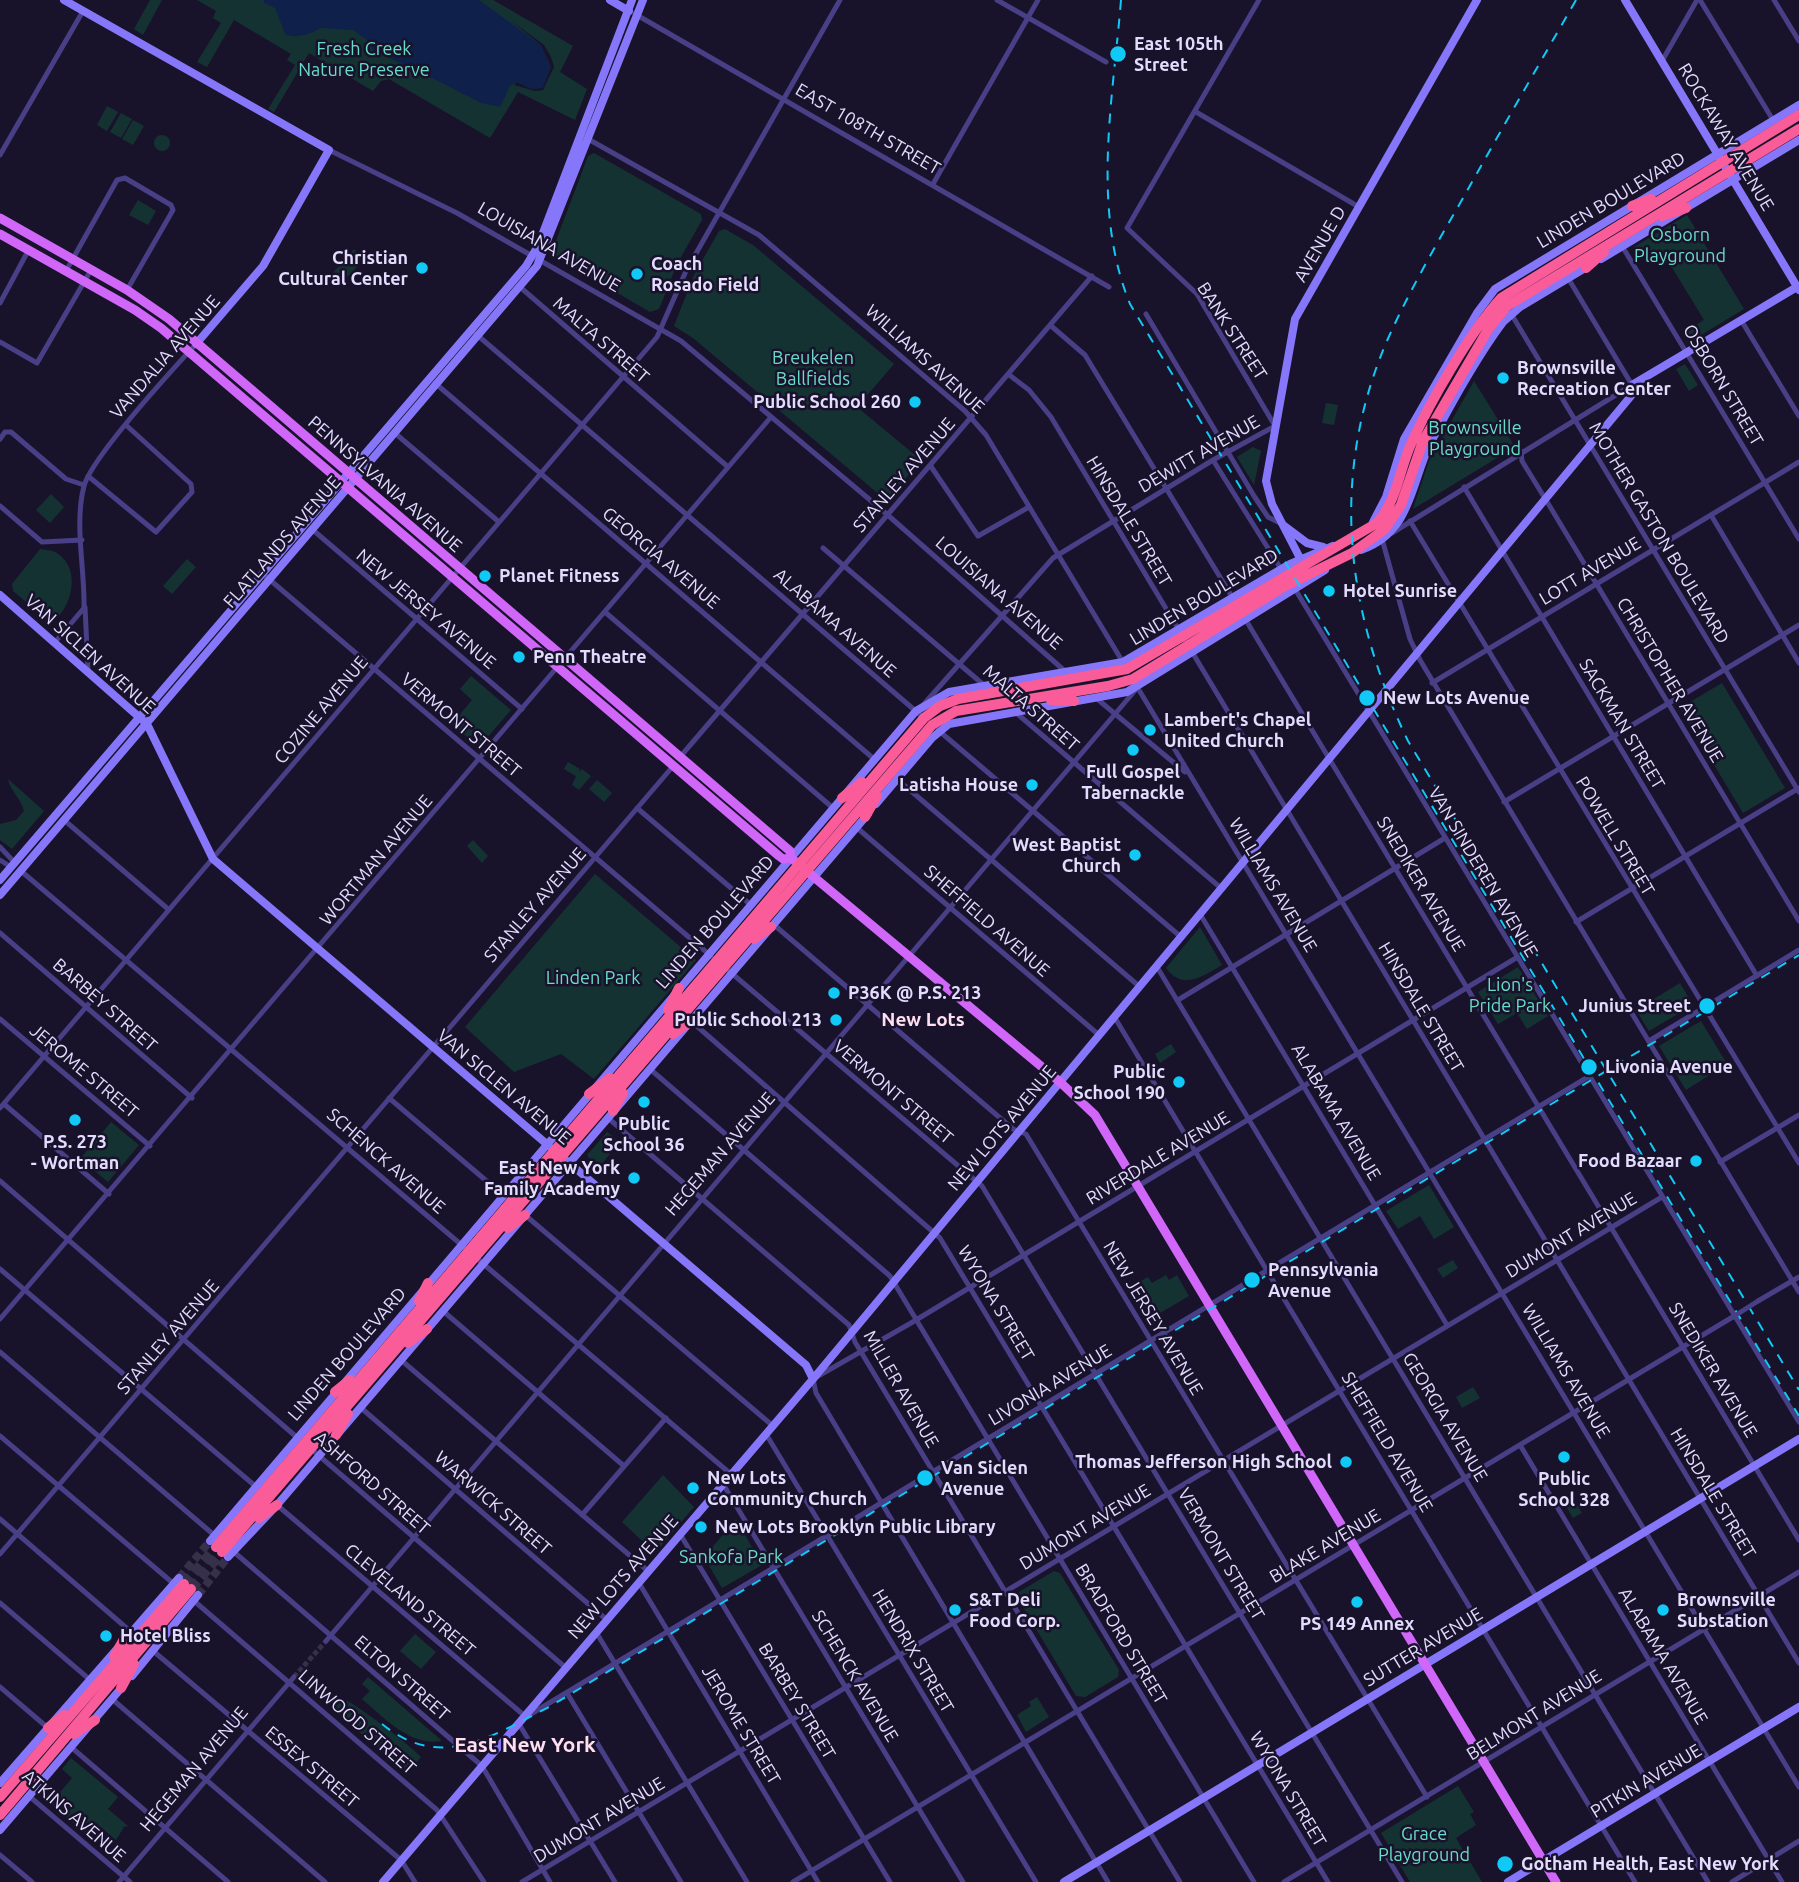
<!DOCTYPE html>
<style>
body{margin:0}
canvas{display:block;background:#18122a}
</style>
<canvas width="1799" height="1882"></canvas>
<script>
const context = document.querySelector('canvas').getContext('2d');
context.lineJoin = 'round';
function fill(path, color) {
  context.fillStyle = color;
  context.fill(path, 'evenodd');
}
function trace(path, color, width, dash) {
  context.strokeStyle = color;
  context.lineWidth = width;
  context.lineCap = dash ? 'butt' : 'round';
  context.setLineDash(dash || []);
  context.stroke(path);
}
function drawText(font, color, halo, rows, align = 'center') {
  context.font = font + ' Ubuntu,sans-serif';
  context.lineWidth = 5;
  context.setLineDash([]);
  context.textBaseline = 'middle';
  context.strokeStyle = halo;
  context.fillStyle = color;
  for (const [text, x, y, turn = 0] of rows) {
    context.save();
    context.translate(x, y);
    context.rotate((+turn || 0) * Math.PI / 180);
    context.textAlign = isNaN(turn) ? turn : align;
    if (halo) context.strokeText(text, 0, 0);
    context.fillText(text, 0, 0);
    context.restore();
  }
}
fill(new Path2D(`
 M150,0h12l-19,35 -9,-6z
 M197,0h73l55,25 138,-25h30l80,46 -13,26 27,17 -12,31 -57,-28 -28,46 -101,-59 -8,2 -8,10 -64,-38 -35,59 -6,-3 27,-44 -8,-5 4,-6 -57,-34 -27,47 -10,-5 24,-39 -8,-5 3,-7z
 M107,106l11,6 -11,19 -10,-6z
 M121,113l11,6 -11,19 -11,-6z
 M133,120l11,6 -11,19 -11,-6z
 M154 143a8 8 0 1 1 16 0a8 8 0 1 1-16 0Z
 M594,153l107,61 1,6 -25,44 -18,45 -9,3 -99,-58 37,-98z
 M138,200l18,11 -8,14 -19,-10z
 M1687,215l57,94 -53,32 -6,-9 19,-12 -31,-51 -20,-18 -13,7 -6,-11z
 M725,229l28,16 141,119 -37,43 64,53 -34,41 -194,-163 -19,-12 20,-51 25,-44z
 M354,249l8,10 -9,13 -11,9 -9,-8z
 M1685,364l13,21 -9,6 -13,-22z
 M1474,381l41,66 -102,62 16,-48z
 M1326,403l12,2 -4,20 -12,-2z
 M1253,447l8,4 -7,34 -17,-28z
 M51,494l13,13 -14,16 -14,-13z
 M40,549c6,1 12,1 17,4 25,16 15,56 -6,70l-38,-32 -1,-7z
 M187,559l9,8 -24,27 -9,-8z
 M471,676l40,34 -32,37 -27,-23 20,-24 -12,-11z
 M1722,683l63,105 -42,25 -63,-105z
 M568,762l12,7 -1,3 3,-3 9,7 -12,14 -7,-5 4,-9 -12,-7z
 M8,779l36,32 -32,38 -12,-9v-16l16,-4 8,-9c-3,-13 -14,-20 -16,-32z
 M597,780l15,13 -8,9 -15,-13z
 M473,840l15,16 -6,7 -15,-17z
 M595,874l101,86 -102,119 -33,-25 -47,18 -49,-45z
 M1200,927l22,38c-19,11 -39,26 -56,3z
 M1518,967l30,49 -21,13 -10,-16 -19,11 -20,-32z
 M1680,983l13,22 -44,26 -13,-21z
 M1701,1021l26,43 -41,26 -27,-44z
 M1171,1044l5,8 -16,11 -5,-9z
 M111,1122l28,23 -31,37 -28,-23z
 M607,1132l13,10 -20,24 -4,1 -9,-12z
 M1429,1185l25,42 -20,12 -14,-23 -22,13 -12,-18z
 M1453,1260l5,8 -15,10 -6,-9z
 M1166,1275l3,5 8,-5 12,21 -41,24 -20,-32 20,-11 4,6z
 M1473,1387l7,11 -18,10 -6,-11z
 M663,1475l31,32 -39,46 -33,-31z
 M1573,1497l9,16 -9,5 -9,-15z
 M736,1519l26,46 -40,23 -18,-31z
 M1054,1571l6,2 59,97 -1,7 -33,20 -9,-1 -57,-96v-8z
 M415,1634l21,18 -15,17 -21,-18z
 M368,1677l73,63v1c-30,6 -58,-24 -79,-42l8,-8 -8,-7z
 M1037,1697l12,20 -23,15 -9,-17 14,-9 -2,-4z
 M343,1699c8,1 71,49 78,58l-14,17 -74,-65z
 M71,1758l47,39 -10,12 20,17 -4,1 -8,13 -20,-17 -10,11 -35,-31 21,-25 -10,-9z
 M1458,1786l16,26 -4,2 6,11 -20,13 26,44h-72l-29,-49z`), '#153233');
fill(new Path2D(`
 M264,0h215l62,45 10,22 -7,21 -13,1 -14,-7 -7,4 -10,21 -19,-4 -49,-25 -18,-3 -13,-12 -28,-12 -6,-11 -14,-10 -33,-2c-8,6 -25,11 -35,6l-10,-26 -11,-5z`), '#0f204b');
fill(new Path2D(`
 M509,19l35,26 7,12 3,10 -11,23 -8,1 -21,-6 3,-3 14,7 12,-1 8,-21 -10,-22z`), '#18122a');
trace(new Path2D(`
 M294,1677l32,-36`), '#36304a', 5, [5, 2.5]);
trace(new Path2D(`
 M179,1578l31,-37
 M198,1595l30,-38`), '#36304a', 8, [8, 4]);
trace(new Path2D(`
 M184,1584l32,-37
 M191,1589l31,-37`), '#36304a', 10, [10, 5]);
trace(new Path2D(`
 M997,0l109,62
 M1700,0l73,120
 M1774,0l25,41
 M635,14l474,273
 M1662,61l35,-61
 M1196,112l163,95
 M588,139l171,96 206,176 21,24 138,229
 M329,150l128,63 224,128 201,169 184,162
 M0,155l83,-144
 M933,184l105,-184
 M1622,246l177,293
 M66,271l51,-91 8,-2 46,27 2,5 -46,80
 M520,287l208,180
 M0,303l28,-52
 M1510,312l289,480
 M1146,314l108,182 14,21 14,7
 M1741,320l58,96
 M1050,325l35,30 149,245
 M476,334l449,385
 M0,342l37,21 54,-93
 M1008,374l21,16 22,27 748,1246
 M435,383l439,376
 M396,434l103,88
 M0,439l5,-7h6l55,47 18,6
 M1521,451l1,10 27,44 250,416
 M1213,460l68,109
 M930,465l48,71 51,-29
 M88,476l68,56 36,-40 -1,-8 -64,-58
 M1464,487l293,489
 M0,506l42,36 40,-2
 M1711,515l88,148
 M1410,521l389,642
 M313,530l209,179
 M1392,533l240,-148 -64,-107
 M1382,539l28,100 10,21 379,632
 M823,548l162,138
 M263,574l448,382
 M1295,589l504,833
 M85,607l3,63
 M605,612l228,196
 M1244,617l555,923
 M56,641l28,-33c1,-39 -10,-84 0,-122 8,-29 89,-117 112,-142
 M1432,683l367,-221
 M1136,685l663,1102
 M1096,698l89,74
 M924,704l129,-146 160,-98 62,-34 -78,-132 -70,-66 132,-228
 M1014,711l208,178
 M938,730l243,207
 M680,757l412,-481
 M897,779l243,208
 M1504,802l295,-177
 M637,808l114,97
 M64,820l104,89
 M856,827l243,208
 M0,847l15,16
 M0,860l11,7
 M21,871l443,376
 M1200,914l247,411
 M1576,922l223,-134
 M773,924l240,205 13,5 401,663
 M0,933l192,165
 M1157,967l551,915
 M729,971l253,215 420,696
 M1178,1000l267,-162
 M1115,1018l520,864
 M0,1019l150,127
 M691,1021l249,217 388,644
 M1649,1041l150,-91
 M650,1069l240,207 364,606
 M389,1098l114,97
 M4,1104l105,90
 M0,1108l657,-771 29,-66 154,-271
 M608,1118l241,207 6,17 325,540
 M1720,1162l79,-47
 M0,1181l300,259
 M525,1215l248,211
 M474,1256l258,219
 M0,1269l254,216
 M1758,1301l41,-24
 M443,1311l181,155
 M0,1319l771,-902
 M0,1352l214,183
 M401,1360l247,211
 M360,1407l247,213
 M766,1434l270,448
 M0,1436l174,148
 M1520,1445l262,437
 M310,1448l256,220
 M723,1484l240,398
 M277,1505l249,212 1062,-640
 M582,1515l84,-97
 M0,1519l130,112
 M680,1534l210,348
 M234,1552l248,214 68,116
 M0,1554l674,-789
 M639,1583l179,299
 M193,1600l244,210 47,72
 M0,1603l89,76
 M596,1632l151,250
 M326,1641l812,-954
 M152,1650l249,210 14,22
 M0,1687l48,41
 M567,1693l114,189
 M112,1699l213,183
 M519,1724l96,158
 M71,1747l157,135
 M29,1796l101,86
 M0,1855l32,27
 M119,1882l175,-205
 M522,1882l1140,-685
 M793,1882l943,-567
 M1108,1882l-292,-489 -3,-14 98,-56 605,-365
 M1284,1882l515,-310
 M1732,1882l67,-41`), '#483f87', 5);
trace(new Path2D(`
 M64,0l265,150 -66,116 -67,78
 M610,0l19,11
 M1625,0l174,290
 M1601,259l198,-119
 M1373,522l13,-25 18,-58 73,-126 18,-24 304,-184
 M1283,525l24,18 16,4
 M1361,550c51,-18 49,-66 70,-108 21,-40 45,-84 72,-120l17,-15 70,-42
 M1302,562l-30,-58 -6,-23 29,-162 182,-319
 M0,595l147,129 66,135 336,287
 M876,804l56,-66 17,-14 178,-32 198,-122
 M0,880l526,-614 12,-20 94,-246
 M0,895l537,-629 106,-266
 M567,1161l239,204 7,14
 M210,1541l706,-830 33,-19 174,-30 167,-98 43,-18
 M228,1557l49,-52 591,-691
 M132,1676l66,-81
 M0,1783l179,-205
 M0,1830l123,-144
 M383,1882l430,-503 818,-983 1,-11 165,-98
 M1064,1882l735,-443
 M1508,1882l291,-175`), '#8677fa', 8);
trace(new Path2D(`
 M0,218l127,72 42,29 621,532 1,7 269,224 35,33 461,767
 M0,234l135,76 26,18 618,528 4,3 8,-1`), '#d067f9', 9);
trace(new Path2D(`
 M1632,206l19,-7
 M1662,216l24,-8
 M1586,268l18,-16
 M1051,700l23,1
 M842,798l20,-16
 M865,817l12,-21
 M754,939l17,-12
 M668,1010l11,-22
 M673,1034l18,-13
 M589,1094l21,-16
 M613,1111l10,-18
 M508,1228l17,-13
 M419,1301l9,-18
 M408,1343l19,-14
 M335,1392l15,-12
 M336,1435l12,-21
 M259,1518l18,-13
 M216,1547l708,-829 16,-12 18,-7 169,-30 250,-146c20,-22 22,-52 34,-79 19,-42 59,-112 90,-146l298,-183
 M222,1552l710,-827 24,-14 152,-25 25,-7 152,-93 67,-33 33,-24 16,-24 22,-64 66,-113 18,-22 292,-177
 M114,1657l10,-18
 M121,1688l13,-24
 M48,1728l16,-13
 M74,1734l21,-14
 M0,1797l184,-213
 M0,1815l191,-226`), '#f95c98', 10);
trace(new Path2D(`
 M1121,0c-8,100 -30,208 9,304l669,1112
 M1576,0c-38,66 -76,132 -113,198 -27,47 -55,95 -77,145 -57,135 -40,270 22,398l391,649
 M382,1724c59,48 109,12 167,-17l1250,-752`), '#10c9f6', 2, [10, 9]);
trace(new Path2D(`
 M1736,1315l22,-14`), '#483f87', 5);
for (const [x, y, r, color] of [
 [1118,54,9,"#10c9f6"],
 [422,268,7,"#10c9f6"],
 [637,274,7,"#10c9f6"],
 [1503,378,7,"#10c9f6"],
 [915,402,7,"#10c9f6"],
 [485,576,7,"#10c9f6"],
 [1329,591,7,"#10c9f6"],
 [519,657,7,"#10c9f6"],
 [1367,698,9,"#10c9f6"],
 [1150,730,7,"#10c9f6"],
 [1133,750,7,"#10c9f6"],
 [1032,785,7,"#10c9f6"],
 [1135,855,7,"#10c9f6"],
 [834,993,7,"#10c9f6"],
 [1707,1006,9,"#10c9f6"],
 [836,1020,7,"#10c9f6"],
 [1589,1067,9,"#10c9f6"],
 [1179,1082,7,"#10c9f6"],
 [644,1102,7,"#10c9f6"],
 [75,1120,7,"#10c9f6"],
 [1696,1161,7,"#10c9f6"],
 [634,1178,7,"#10c9f6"],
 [1252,1280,9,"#10c9f6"],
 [1564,1457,7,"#10c9f6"],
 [1346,1462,7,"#10c9f6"],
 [925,1478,9,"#10c9f6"],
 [693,1488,7,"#10c9f6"],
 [701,1527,7,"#10c9f6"],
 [1357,1602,7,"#10c9f6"],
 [955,1610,7,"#10c9f6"],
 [1663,1610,7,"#10c9f6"],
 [106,1636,7,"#10c9f6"],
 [1505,1864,9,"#10c9f6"]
]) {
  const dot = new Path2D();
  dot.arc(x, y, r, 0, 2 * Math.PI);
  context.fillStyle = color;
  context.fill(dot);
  trace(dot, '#18122a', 2.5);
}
drawText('bold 18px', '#e3dcfe', '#18122a', [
 ["East 105th",1134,44],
 ["Street",1134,65],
 ["Christian",408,258,"right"],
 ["Cultural Center",408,279,"right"],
 ["Coach",651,264],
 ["Rosado Field",651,285],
 ["Brownsville",1517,368],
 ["Recreation Center",1517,389],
 ["Public School 260",901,402,"right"],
 ["Planet Fitness",499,576],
 ["Hotel Sunrise",1343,591],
 ["Penn Theatre",533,657],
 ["New Lots Avenue",1383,698],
 ["Lambert's Chapel",1164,720],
 ["United Church",1164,741],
 ["Full Gospel",1133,772,"center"],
 ["Tabernackle",1133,793,"center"],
 ["Latisha House",1018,785,"right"],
 ["West Baptist",1121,845,"right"],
 ["Church",1121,866,"right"],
 ["P36K @ P.S. 213",848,993],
 ["Junius Street",1691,1006,"right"],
 ["Public School 213",822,1020,"right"],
 ["Livonia Avenue",1605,1067],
 ["Public",1165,1072,"right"],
 ["School 190",1165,1093,"right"],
 ["Public",644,1124,"center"],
 ["School 36",644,1145,"center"],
 ["P.S. 273",75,1142,"center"],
 ["- Wortman",75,1163,"center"],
 ["Food Bazaar",1682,1161,"right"],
 ["East New York",620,1168,"right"],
 ["Family Academy",620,1189,"right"],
 ["Pennsylvania",1268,1270],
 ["Avenue",1268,1291],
 ["Thomas Jefferson High School",1332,1462,"right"],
 ["Van Siclen",941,1468],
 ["Avenue",941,1489],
 ["New Lots",707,1478],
 ["Community Church",707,1499],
 ["Public",1564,1479,"center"],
 ["School 328",1564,1500,"center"],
 ["New Lots Brooklyn Public Library",715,1527],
 ["S&T Deli",969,1600],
 ["Food Corp.",969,1621],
 ["Brownsville",1677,1600],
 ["Substation",1677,1621],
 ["PS 149 Annex",1357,1624,"center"],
 ["Hotel Bliss",120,1636],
 ["Gotham Health, East New York",1521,1864]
], 'left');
drawText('18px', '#69dcca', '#18122a', [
 ["Fresh Creek",364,49],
 ["Nature Preserve",364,70],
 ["Osborn",1680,235],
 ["Playground",1680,256],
 ["Breukelen",813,358],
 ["Ballfields",813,379],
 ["Brownsville",1475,428],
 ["Playground",1475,449],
 ["Linden Park",593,978],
 ["Lion's",1510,985],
 ["Pride Park",1510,1006],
 ["Sankofa Park",731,1557],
 ["Grace",1424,1834],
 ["Playground",1424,1855]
]);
drawText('18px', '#e3dcfe', '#18122a', [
 ["EAST 108TH STREET",868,129,30],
 ["ROCKAWAY AVENUE",1726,137,59],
 ["LINDEN BOULEVARD",1611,200,-31],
 ["AVENUE D",1320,244,-60],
 ["LOUISIANA AVENUE",549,247,30],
 ["BANK STREET",1232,331,57],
 ["MALTA STREET",601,340,41],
 ["VANDALIA AVENUE",165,357,-49],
 ["WILLIAMS AVENUE",925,359,42],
 ["OSBORN STREET",1723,385,59],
 ["DEWITT AVENUE",1199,454,-30],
 ["STANLEY AVENUE",904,475,-49],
 ["PENNSYLVANIA AVENUE",385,484,41],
 ["HINSDALE STREET",1129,521,59],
 ["MOTHER GASTON BOULEVARD",1659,533,59],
 ["FLATLANDS AVENUE",282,542,-49],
 ["GEORGIA AVENUE",661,558,40],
 ["LOTT AVENUE",1590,571,-31],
 ["LOUISIANA AVENUE",999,593,41],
 ["LINDEN BOULEVARD",1204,597,-31],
 ["NEW JERSEY AVENUE",426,609,40],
 ["ALABAMA AVENUE",835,623,41],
 ["VAN SICLEN AVENUE",90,654,42],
 ["CHRISTOPHER AVENUE",1670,680,59],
 ["MALTA STREET",1031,708,41],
 ["COZINE AVENUE",321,710,-50],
 ["SACKMAN STREET",1622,724,59],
 ["VERMONT STREET",461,725,40],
 ["POWELL STREET",1615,836,59],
 ["WORTMAN AVENUE",376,860,-50],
 ["VAN SINDEREN AVENUE",1483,872,59],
 ["SNEDIKER AVENUE",1421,884,59],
 ["WILLIAMS AVENUE",1273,885,59],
 ["STANLEY AVENUE",535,905,-49],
 ["SHEFFIELD AVENUE",987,921,41],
 ["LINDEN BOULEVARD",715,922,-49],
 ["BARBEY STREET",105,1005,41],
 ["HINSDALE STREET",1421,1007,59],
 ["JEROME STREET",84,1071,40],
 ["VAN SICLEN AVENUE",504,1087,40],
 ["VERMONT STREET",893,1092,40],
 ["ALABAMA AVENUE",1336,1112,59],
 ["NEW LOTS AVENUE",1002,1128,-50],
 ["HEGEMAN AVENUE",720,1154,-49],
 ["RIVERDALE AVENUE",1158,1158,-31],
 ["SCHENCK AVENUE",386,1161,41],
 ["DUMONT AVENUE",1571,1235,-31],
 ["WYONA STREET",996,1303,59],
 ["NEW JERSEY AVENUE",1153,1318,59],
 ["STANLEY AVENUE",168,1337,-49],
 ["LINDEN BOULEVARD",347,1354,-49],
 ["SNEDIKER AVENUE",1713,1370,59],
 ["WILLIAMS AVENUE",1566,1371,59],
 ["LIVONIA AVENUE",1050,1385,-31],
 ["MILLER AVENUE",901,1389,60],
 ["GEORGIA AVENUE",1445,1417,59],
 ["SHEFFIELD AVENUE",1387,1442,59],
 ["ASHFORD STREET",372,1483,41],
 ["HINSDALE STREET",1713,1493,59],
 ["WARWICK STREET",493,1503,41],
 ["DUMONT AVENUE",1085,1527,-31],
 ["BLAKE AVENUE",1325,1546,-31],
 ["VERMONT STREET",1221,1554,59],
 ["NEW LOTS AVENUE",623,1577,-49],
 ["CLEVELAND STREET",410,1600,40],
 ["BRADFORD STREET",1121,1634,59],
 ["SUTTER AVENUE",1423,1647,-31],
 ["HENDRIX STREET",913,1651,59],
 ["ALABAMA AVENUE",1663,1656,59],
 ["SCHENCK AVENUE",855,1676,59],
 ["ELTON STREET",402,1678,41],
 ["BARBEY STREET",797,1701,59],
 ["BELMONT AVENUE",1534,1715,-32],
 ["LINWOOD STREET",357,1722,41],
 ["JEROME STREET",741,1725,59],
 ["ESSEX STREET",312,1767,40],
 ["HEGEMAN AVENUE",194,1769,-50],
 ["PITKIN AVENUE",1646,1781,-31],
 ["WYONA STREET",1288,1789,59],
 ["ATKINS AVENUE",74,1816,41],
 ["DUMONT AVENUE",599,1820,-31]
]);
drawText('bold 19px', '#fedeef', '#18122a', [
 ["New Lots",923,1020]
]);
drawText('bold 21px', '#fedeef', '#18122a', [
 ["East New York",525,1745]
]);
</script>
